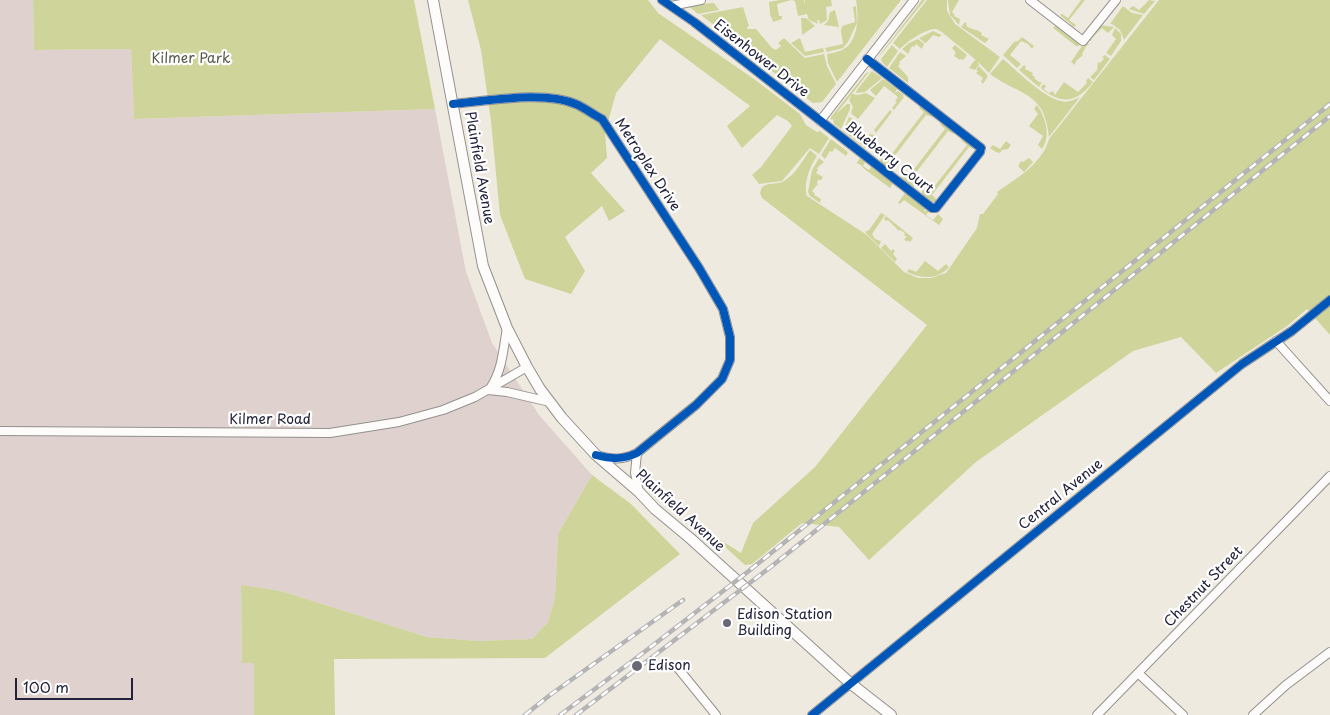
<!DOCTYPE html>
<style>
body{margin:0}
#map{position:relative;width:1330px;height:715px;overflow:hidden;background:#efeadf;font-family:"Playpen Sans",sans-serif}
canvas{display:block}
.scale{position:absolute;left:15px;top:678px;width:118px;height:22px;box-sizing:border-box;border:2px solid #22223b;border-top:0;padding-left:6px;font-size:15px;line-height:18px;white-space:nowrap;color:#22223b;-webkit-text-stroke:4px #fff;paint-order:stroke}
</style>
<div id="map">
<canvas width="1330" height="715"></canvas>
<div class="scale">100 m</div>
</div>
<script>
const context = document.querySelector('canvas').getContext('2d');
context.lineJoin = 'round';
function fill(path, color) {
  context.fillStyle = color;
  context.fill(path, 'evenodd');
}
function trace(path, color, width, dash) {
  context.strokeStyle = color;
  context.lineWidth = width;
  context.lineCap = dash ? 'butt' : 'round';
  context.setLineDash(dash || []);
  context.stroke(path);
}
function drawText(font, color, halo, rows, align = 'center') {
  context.font = font + ' "Playpen Sans",sans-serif';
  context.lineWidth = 4.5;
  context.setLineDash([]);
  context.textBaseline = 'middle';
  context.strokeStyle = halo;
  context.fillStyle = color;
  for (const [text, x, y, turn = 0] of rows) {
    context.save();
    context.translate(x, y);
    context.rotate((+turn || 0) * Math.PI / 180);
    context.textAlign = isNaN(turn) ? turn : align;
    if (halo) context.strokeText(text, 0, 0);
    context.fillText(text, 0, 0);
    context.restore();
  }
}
fill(new Path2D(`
 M0,0h33l1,50 97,-1 3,70 301,-10 31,163 26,71 47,72 53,60 -34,59 -3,64 -7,24 -16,17 -54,2 -51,-4 -146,-46 -40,-5 1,76 12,1v52h-254z`), '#dfd2ce');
fill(new Path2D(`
 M33,0h381l21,109 -301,10 -3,-70 -97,1z
 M468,0h180l10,13 96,66 46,35 6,11 11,7 3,-1 9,7 -10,16 -9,-6 -28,33 -23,3 -7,-9 9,-8 31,-41 -4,-5 -11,-6 -35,33 -15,-22 23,-20 -90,-67 -44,54 -11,40 2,25 -16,15 34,38 -16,10 -7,-15 -37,31 20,34 -14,23 -46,-15 -25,-64 -9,-94 -10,-71z
 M780,0h11l-14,4 2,12h3v3l-9,3 -3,-8 -1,-12z
 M792,0h12l1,5v-5h26l1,6 -6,1 1,13 -7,4 -1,-4h-2l1,4 -9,-4 -2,-6 -9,2 -3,-15z
 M856,0h45l-64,82 -9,-19 -1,-9c5,-1 11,-2 15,-4 17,-8 17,-35 14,-50z
 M922,0h3l-46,57v-1z
 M927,0h20v11l8,13 45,33 -11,16 -11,-11 1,3 -4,5 -6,-2 5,-7 2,-1 -33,-27c-3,-2 -5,-4 -8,-4 -9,0 -29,13 -35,20l-7,-6z
 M948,0h11l-7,12 3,3 -1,1 6,3 -1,6 -9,-10z
 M1081,0h4l-16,20 7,5 -2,2 -14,-12 2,-1 6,4z
 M1149,0l6,1 -11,13 -15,-5 4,-3 6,4z
 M1159,0h171v335l-23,-26 -20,17 -71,47 -35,-36 -48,14 -157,111 -107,98 -30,-33 -37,-4 -50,41 -7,1 -34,-31 30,19 12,-30 62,-56 112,-142 -165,-127 -2,-5 2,-6c7,-5 15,-2 22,-6 11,-6 19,-21 26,-31l7,6c-7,10 -14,28 -10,40l60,39 37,37 14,6h13l15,-5 31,-45 3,-14h3l15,-20 -1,-2c20,-14 45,-28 52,-53z
 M714,3l5,7 -21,4 -11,-9z
 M856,6l1,17 -9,19 -5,6 -16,4 -2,-4 18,-4 -2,-13 1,-5 13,-4 -2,-15z
 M1123,6l9,7 11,2 -19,25 -4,-10 -8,-6h-2z
 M743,7l6,19 -2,1 1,2h8l16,19 4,2 5,-4 -3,-3 6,-5 21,20 19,-4 3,12 9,18 -14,18 -9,1 -7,-5 -105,-83z
 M835,10l4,17 -15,-2 4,-4 2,-9z
 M801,18h5l9,8 -13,9z
 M965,22l2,2 -1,2c6,4 9,2 16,7l-1,2 8,4 -4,4 -24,-16z
 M1056,25l23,19v2h-3l-23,-18z
 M1099,25l15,2 -6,6 -6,-5 -10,10 -1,3 -3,-2z
 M1115,28l6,6v7l-10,15 -5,-3 10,-14 -4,-4z
 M933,31l9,4 -3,2 -6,-2 -6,7 -2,1 -6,-5z
 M1022,37l12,9 -2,3 -4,-5 -7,-3 -11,14 11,9 -4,4 -14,-13 11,-13 4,-1z
 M800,38l5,14 18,-4 1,4 -19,4 -14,-13z
 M918,39l6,5 -2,5 -6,-5 -2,3 -2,-1 -4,8 -6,-5 7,-6z
 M1086,40l3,5h-2l-5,9 1,1 -7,6 -1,4 -4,-3z
 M892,45l6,6 -11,16 -5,-5 -1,-3z
 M955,45l12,10 -4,5 -2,-1 -1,1 -6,-4 2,-3 -4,-5z
 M900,52l6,4 -7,6 1,2 -2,2 10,11v6l-19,-15z
 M1105,55l5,4 -16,21 -4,-3 7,-7 1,-8 2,1 4,-4 -2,-2z
 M1003,59c13,11 41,39 58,42 6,2 13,-1 19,-4l-31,40c-4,-46 -29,-41 -59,-63z
 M1024,65l2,2 -1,2 8,4 -1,2 3,2 -1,1 5,4h3l-3,5 -20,-17z
 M979,66l9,10 -5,8 -2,-3 2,-3 -7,-5 2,-2 -2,-1z
 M872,71l10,7 -17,14 -9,1 1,-3z
 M869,72l-17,22 6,1 8,-2 9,5 -17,21 -7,-6 2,-6 -4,-7 3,-6 -16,20 11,-10h3v5l-9,20 -7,-5 -1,-5 -2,1v-3l35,-44z
 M1088,78l5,4c-16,21 -32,23 -52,6l2,-4 3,2 -2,3 5,4 4,-2 2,4 9,-13 14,10 9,-9 -1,-2z
 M883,79l14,10 -2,4 3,-2 6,4 -2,1 2,1 -10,13 -2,-2 5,-6 -2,-1 3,-4 -14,-11 -8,10 -6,-6z
 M1037,105c9,13 14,31 5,44l-4,-4 5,-9 -14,-10 9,-12 -4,-5z
 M922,106l11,9v2l-7,-2 -36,47 5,6 -4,2 -9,-6 -2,-4 3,-2 4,2 37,-48 -5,-4z
 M890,110l2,2 -16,21 -2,-3z
 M849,117l8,4 -8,11 14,11 7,-9 5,1 -10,13 -22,-17z
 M941,123l13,9v2l-6,-3 -37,48 4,4v3l-2,1 -12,-10 2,-3 5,3 37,-48 -5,-5z
 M831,139l17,13 -2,4 -11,-8 -3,4 -2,-1 -5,8 -4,-4z
 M963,139l13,11 -7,-3 -37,48 5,5 -1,2h-3l-11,-8v-3l2,-1 5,3 38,-48 -6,-5z
 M1006,141l5,4 -3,4 -6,1 -2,3 -4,-1 -6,-4 3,-3 7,4z
 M819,158l5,4 -7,6 1,2 -2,3 7,4 -2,3h-3l-1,3 1,1 -6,7 3,3 -1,1 7,4 -1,4 -10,-7 -2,-4 4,-22z
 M860,158l5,4 -2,4 6,4 2,-3 22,16 -3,5 -27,-20 -1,-2 -5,-3 -3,4z
 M1029,158l4,4 -9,10 -6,-6 3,-5 2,1z
 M905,193l20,15 -1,3h5l-3,4 7,5 5,-6 5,5 -4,6 -35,-25 -4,4 -2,-1z
 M881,213l4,2 -13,19 3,5 6,2 -2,5 -14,-14 4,-2z
 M886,216l27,22 -3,4 -2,-2 -1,2 -3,-3 3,-2 -3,-2 1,-2 -5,-3 -1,1 -11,-11 -2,1 -2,-2z
 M885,244l6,7 2,-2 2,2 -2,3 4,5 -2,3 -14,-14z
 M925,261l13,10 8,-7 3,3c-11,13 -28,12 -42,5l2,-3 7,3z
 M592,475l39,29 49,50 -135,104 -211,1 1,56h-81v-52h-12l-1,-78 40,6 146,46 51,4 54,-2 16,-17 7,-24 3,-64z`), '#cfd49b');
const minor = new Path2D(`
 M662,0l32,22 238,186h4l44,-56 1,-4 -114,-89
 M1030,0l53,41 33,-41
 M671,6l30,-6
 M453,104c36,-3 92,-14 125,1 8,4 16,10 24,14l97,149 24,41 7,28v23l-8,19 -26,26 -59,48c-14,7 -25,7 -40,2
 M820,121l94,-121
 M1276,341l54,60
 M491,387c12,-19 12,-38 16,-59
 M488,390l19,2 43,10
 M0,431l330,2 69,-11 44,-12 32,-13 52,-30
 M637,453l-2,20 4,19
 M677,667l39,48
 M1138,673l45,42
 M812,715l430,-351 50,-33 38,-31
 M1097,715l233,-239
 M1253,715l33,-30 44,-33`);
const major = new Path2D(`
 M433,0l50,266 24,62 20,39 13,22 22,29 34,37 43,37 16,17 36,30 159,144 41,32`);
trace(minor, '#93908f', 10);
trace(major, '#93908f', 12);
trace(minor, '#fdfcfa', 8);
trace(major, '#fdfcfa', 10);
const rail = new Path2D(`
 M525,715l25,-20 133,-95
 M560,715l83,-62 102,-79 585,-470
 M576,715l196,-149 558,-450`);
trace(rail, '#b4b4b5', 4.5);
trace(rail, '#fff', 2.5, [8]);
trace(new Path2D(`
 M662,0l32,22 238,186h4l44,-56 1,-4 -114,-89
 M453,104c36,-3 92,-14 125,1 8,4 16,10 24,14l97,149 24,41 7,28v23l-8,19 -26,26 -59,48c-15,7 -26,6 -41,2
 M812,715l430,-351 50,-33 38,-31`), '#0057b8', 8);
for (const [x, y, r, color] of [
 [727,623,5,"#6a6874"],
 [637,666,6,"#6a6874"]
]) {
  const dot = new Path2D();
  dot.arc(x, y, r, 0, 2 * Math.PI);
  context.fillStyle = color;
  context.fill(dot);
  trace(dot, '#fff', 2);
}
drawText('14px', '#555a49', '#fff', [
 ["Kilmer Park",191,59]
]);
drawText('14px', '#22223b', '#fff', [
 ["Eisenhower Drive",761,59,38],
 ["Blueberry Court",889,158,38],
 ["Metroplex Drive",647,165,57],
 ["Plainfield Avenue",479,168,80],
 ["Kilmer Road",270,420],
 ["Central Avenue",1061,495,-39],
 ["Plainfield Avenue",680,511,42],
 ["Chestnut Street",1204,587,-46]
]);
drawText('14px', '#22223b', '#fff', [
 ["Edison Station",737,615],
 ["Building",737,631],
 ["Edison",648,666]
], 'left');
</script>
